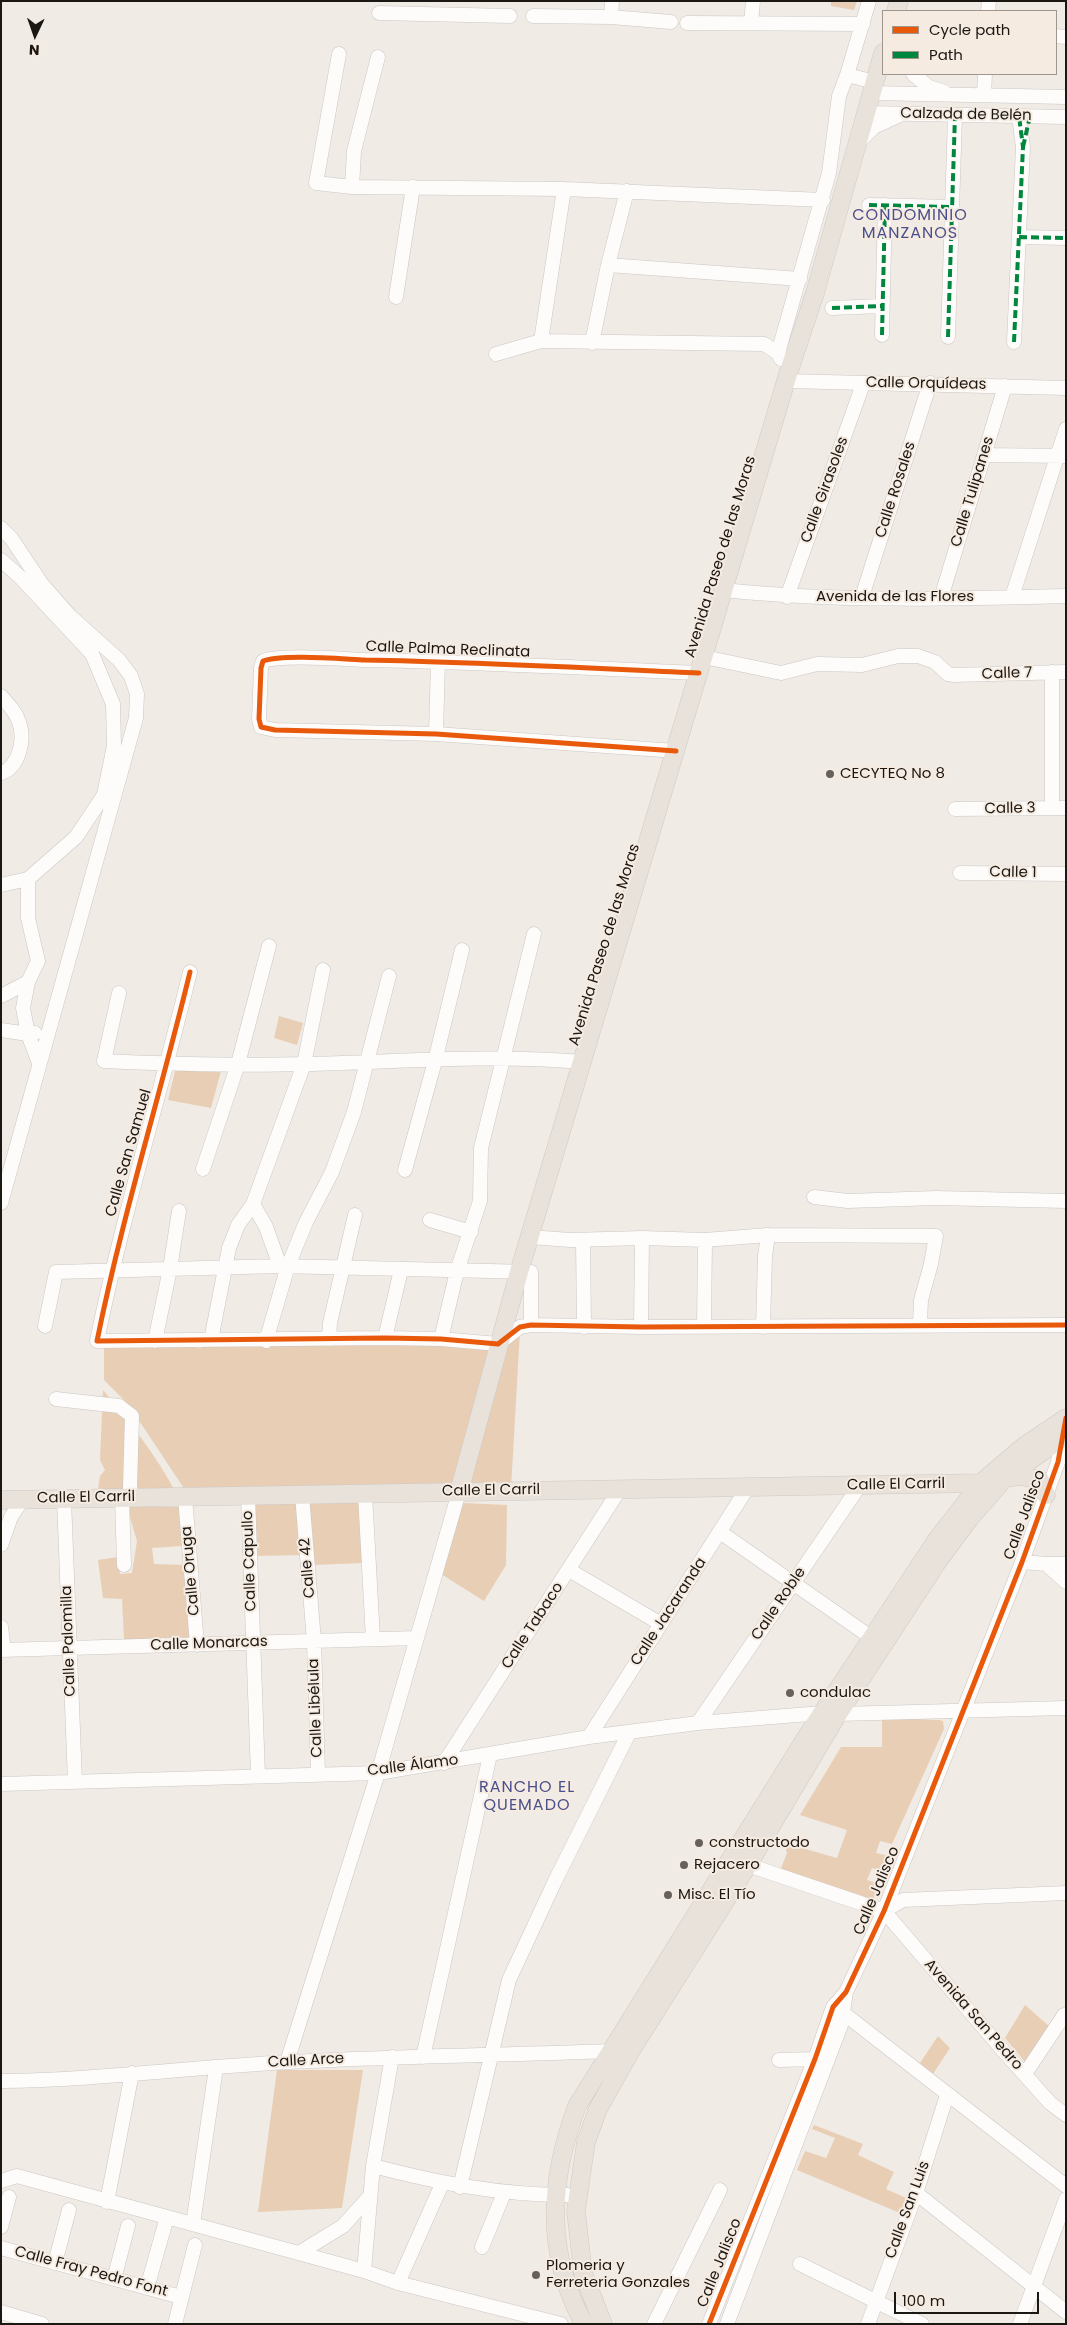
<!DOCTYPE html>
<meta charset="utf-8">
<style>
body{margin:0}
#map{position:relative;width:1067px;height:2325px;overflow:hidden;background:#f1ebe6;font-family:Poppins,sans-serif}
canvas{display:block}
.frame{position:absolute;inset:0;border:2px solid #1b1713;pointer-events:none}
.legend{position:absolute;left:882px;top:10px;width:175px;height:65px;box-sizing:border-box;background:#f6ebe1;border:1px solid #9e968f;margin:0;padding:6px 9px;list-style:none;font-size:15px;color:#1b1713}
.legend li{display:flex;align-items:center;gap:10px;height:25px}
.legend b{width:25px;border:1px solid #9e968f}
.north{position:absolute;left:10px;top:10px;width:50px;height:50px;-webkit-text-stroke:4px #f6ebe1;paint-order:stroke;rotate:183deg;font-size:14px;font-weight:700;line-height:20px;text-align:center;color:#1b1713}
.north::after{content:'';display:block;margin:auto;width:18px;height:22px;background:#1b1713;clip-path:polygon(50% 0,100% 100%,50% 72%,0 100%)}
.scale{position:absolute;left:894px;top:2292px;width:145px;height:22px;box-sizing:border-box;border:2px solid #1b1713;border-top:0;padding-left:6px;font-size:15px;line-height:18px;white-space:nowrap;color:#1b1713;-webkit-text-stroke:4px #f6ebe1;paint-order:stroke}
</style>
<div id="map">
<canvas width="1067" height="2325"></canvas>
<div class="frame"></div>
<ul class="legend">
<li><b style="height:6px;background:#e8590c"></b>Cycle path</li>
<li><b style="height:6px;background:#00873e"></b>Path</li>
</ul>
<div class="north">N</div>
<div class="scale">100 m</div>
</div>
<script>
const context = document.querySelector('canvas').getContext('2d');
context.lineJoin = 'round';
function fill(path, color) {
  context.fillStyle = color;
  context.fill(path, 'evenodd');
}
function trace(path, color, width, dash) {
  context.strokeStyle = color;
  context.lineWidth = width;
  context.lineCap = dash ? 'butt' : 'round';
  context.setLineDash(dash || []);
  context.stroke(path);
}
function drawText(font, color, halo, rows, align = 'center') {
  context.font = font + ' Poppins,sans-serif';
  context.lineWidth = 4;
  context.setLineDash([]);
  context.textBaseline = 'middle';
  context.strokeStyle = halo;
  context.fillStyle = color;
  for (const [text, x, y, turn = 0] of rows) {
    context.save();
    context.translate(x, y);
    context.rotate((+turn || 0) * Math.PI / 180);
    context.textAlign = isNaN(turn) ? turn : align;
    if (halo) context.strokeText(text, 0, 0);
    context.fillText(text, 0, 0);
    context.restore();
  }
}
fill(new Path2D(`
 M831,1h26l-3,9 -23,-4z
 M279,1016l24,7 -6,22 -23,-7z
 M175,1071h46l-10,37 -43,-8z
 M520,1331l-9,158 -48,2 42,-150z
 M210,1341l103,2 19,3 23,-4 144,1 -43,147 -267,6 -61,-92 -24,-24v-35l52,-3 45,6z
 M103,1390c28,33 53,65 73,103l-79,2 3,-19 5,-6 -5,-10z
 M362,1501v62l-50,2 -5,-62z
 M299,1502l4,53 -49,1 -1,-52z
 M463,1503l44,2 -1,60 -22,36 -43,-27z
 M127,1507h55v39l-30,2 2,16 31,1 7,75 -68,-1 -2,-40 -19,-1 -5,-38 20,-3 2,17 12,-1 5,-32z
 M882,1718l57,2 4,1 1,8 -52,115 -12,-3 -4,12 13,3 -5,15 -12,-3 -5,12 13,4 -9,20 -91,-33 7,-18 -3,-10 53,15 10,-28 -47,-15 41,-68h41z
 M1025,2005l24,21 -23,37 -21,-25z
 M938,2036l12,12 -17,26 -13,-11z
 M277,2070h86l-21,138 -84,4z
 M814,2125l49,19 -5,11 36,17 -8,17 20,9 -6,15 -103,-43 8,-19 21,7 9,-20 -23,-9z`), '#e8ceb4');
const minor = new Path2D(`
 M988,11l1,-10
 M379,13l131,3
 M533,16l78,1 60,5
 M611,17l1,-16
 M687,23l176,1
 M751,23l2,-22
 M1056,36l10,1
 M339,54l-23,129 36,4 212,2 259,11
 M913,74l16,13 15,5
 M847,75l28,7
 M871,93l195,4
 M984,95l1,-21
 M866,113l200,4
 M857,144l17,-17 24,-11
 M352,187l2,-36 24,-94
 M869,205l83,2
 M1019,237l47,1
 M608,265l192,14
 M396,297l17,-110
 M832,308l50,-2
 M882,335l3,-130
 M948,337l7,-222
 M541,341l23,-152
 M1014,342l9,-195 -4,-31
 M592,343l16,-78 19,-74
 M778,353l51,-180 10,-77 8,-21 22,-74
 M496,354l45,-13 223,3 14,9 3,6
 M786,381l280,7
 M985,455l80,1
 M1,528l10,10 30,45 29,33 49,44 12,16 6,18 -1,24 -135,485
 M1,560l18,16 73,78 21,50 1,42 -10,49 -28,42 -48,42 -27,6
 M724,590c113,12 228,9 342,6
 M787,597l76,-213
 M862,597l68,-214
 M1012,597l54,-168
 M941,598l64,-212
 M704,657l77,16 36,-9 45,1 36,-9h20l17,6 13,12 6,1 112,-3
 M1,696c7,8 15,16 18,26 6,16 1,45 -18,51
 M436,734l2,-73
 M676,751l-240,-17 -161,-4 -14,-3 -2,-8 2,-51 2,-7c20,-7 78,-2 102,-1 112,2 223,8 334,13
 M1052,808v-136
 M955,809l111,-1
 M960,873l106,1
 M28,879v39l10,43 -10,21 -5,26 5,26 11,29
 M190,972c-30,124 -68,245 -93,369l288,-3 56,1 57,5 22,-17 11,-2 110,2 425,-2
 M119,993l-15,68c67,3 134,5 201,3 93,-2 185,-10 277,-2
 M1,996l27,-14
 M1,1030l27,4 7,-1
 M203,1169l35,-105 31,-118
 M405,1170l30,-109 27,-111
 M814,1197l34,4 88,-3 130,3
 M253,1204l13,23 14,39
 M430,1220l41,12
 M530,1237l40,3 72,-2 63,2 63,-5 168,1 -5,28 -10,36 -1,24
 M583,1240l1,87
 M45,1326l11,-54 224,-6 251,6v53
 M641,1327l1,-89
 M704,1327l1,-87
 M763,1327l2,-71 3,-21
 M385,1338l16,-68
 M329,1339l1,-16 25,-108
 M441,1339l16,-68 23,-70 1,-53 53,-214
 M211,1340l18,-92 9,-23 15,-21 51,-140 19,-94
 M155,1341l15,-72 9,-58
 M266,1341l22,-75 18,-44 26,-50 22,-60 35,-136
 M56,1399l63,7 13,10 -2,72 3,10
 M365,1494l8,145
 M302,1495l12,146 4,133
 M248,1496l10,280
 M185,1497l12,148
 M122,1498l2,67
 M64,1499l11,283
 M720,1532l152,106
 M1,1545l10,-28 11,-17
 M1022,1562l24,2 20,18
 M1046,1564h20
 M569,1570l92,54
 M1,1627l3,23
 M1,1650l416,-12
 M838,1714l228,-6
 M698,1723l162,-238
 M589,1737l159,-250
 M444,1763l176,-274
 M1,1784l377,-11 211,-36 109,-14 124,-10
 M748,1865l136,46
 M884,1911l116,136 50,56 16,12
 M884,1911l19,-11 163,-7
 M838,2009l228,177
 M423,2057l67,-302
 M779,2060l36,-1
 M287,2062l91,-289 81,-281
 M1025,2074l39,-59
 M1,2081c96,-1 192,-14 288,-19 107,-6 215,-7 322,-11
 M373,2166c66,17 126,29 194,29l7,2 3,5
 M1,2181l16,-5 347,95 34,12 163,41
 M460,2187l49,-207 46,-99 74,-148
 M916,2193l150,119
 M107,2202l25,-129
 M193,2224l23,-156
 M1,2227l8,-30
 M482,2247l22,-54
 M1,2248l180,49
 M299,2253l44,-27 27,-30
 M55,2263l14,-53
 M800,2264l122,60
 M364,2271l9,-105 19,-109
 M114,2279l14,-53
 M398,2283l44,-99
 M147,2288l20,-71
 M1,2312l41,12
 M175,2324l20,-79
 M654,2324l66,-134
 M709,2324l106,-265 18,-52 13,-15 38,-81 138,-349 36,-100 5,-31
 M727,2324l114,-299 5,-33
 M868,2324l48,-131 31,-98
 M1020,2324l46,-125`);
const major = new Path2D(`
 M896,11l3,-10
 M1005,1478l16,-2 19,4 6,15
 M459,1492l60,-220 269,-898 27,-81 68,-240
 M1,1500l980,-17
 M584,2324c-39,-72 -35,-143 -7,-218l230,-370 131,-198 43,-55 42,-36 43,-29
 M603,2324l-20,-51 -7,-62 10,-69 12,-33 32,-57 118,-187 90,-151 100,-153 31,-42 36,-41 61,-43`);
trace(minor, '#cac6c2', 15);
trace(major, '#cdc9c7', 19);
trace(minor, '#fdfcfb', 14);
trace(major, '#e8e2da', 18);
trace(new Path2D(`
 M1023,147l7,-31
 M869,205l83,2
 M1019,237l47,1
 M832,308l50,-2
 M882,335l3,-130
 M948,337l7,-222
 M1014,342l9,-195 -4,-31`), '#00873e', 4, [8, 4]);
trace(new Path2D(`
 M676,751l-240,-17 -161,-4 -14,-3 -2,-8 2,-51 2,-7c20,-7 78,-2 102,-1 112,2 223,8 334,13
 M190,972c-30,124 -68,245 -93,369l288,-3 56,1 57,5 22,-17 11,-2 110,2 425,-2
 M709,2324l106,-265 18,-52 13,-15 38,-81 138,-349 36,-100 8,-44`), '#e8590c', 5);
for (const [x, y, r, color] of [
 [830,774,5,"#66615d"],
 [790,1693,5,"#66615d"],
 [699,1843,5,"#66615d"],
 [684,1865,5,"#66615d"],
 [668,1895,5,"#66615d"],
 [536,2275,5,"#66615d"]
]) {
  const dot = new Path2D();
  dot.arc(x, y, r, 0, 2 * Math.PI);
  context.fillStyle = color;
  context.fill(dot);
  trace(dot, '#f6ebe1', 2);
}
drawText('15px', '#1b1713', '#f6ebe1', [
 ["Calzada de Belén",966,115,1],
 ["Calle Orquídeas",926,384,1],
 ["Calle Girasoles",825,490,-70],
 ["Calle Rosales",896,490,-72],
 ["Calle Tulipanes",973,492,-73],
 ["Avenida Paseo de las Moras",721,557,-73],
 ["Avenida de las Flores",895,597],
 ["Calle Palma Reclinata",448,650,2],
 ["Calle 7",1007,674,-2],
 ["Calle 3",1010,809,-1],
 ["Calle 1",1013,873,1],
 ["Avenida Paseo de las Moras",605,945,-73],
 ["Calle San Samuel",129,1153,-74],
 ["Calle El Carril",896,1485,-1],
 ["Calle El Carril",491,1491,-1],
 ["Calle El Carril",86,1498,-1],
 ["Calle Jalisco",1025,1515,-70],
 ["Calle Capullo",250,1561,-92],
 ["Calle 42",308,1568,-95],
 ["Calle Oruga",191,1571,-95],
 ["Calle Roble",779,1604,-56],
 ["Calle Jacaranda",669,1612,-57],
 ["Calle Tabaco",533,1626,-57],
 ["Calle Palomilla",69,1641,-92],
 ["Calle Monarcas",209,1644,-2],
 ["Calle Libélula",316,1708,-92],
 ["Calle Álamo",413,1766,-7],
 ["Calle Jalisco",877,1891,-67],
 ["Avenida San Pedro",973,2015,49],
 ["Calle Arce",306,2061,-3],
 ["Calle San Luis",908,2210,-70],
 ["Calle Jalisco",720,2263,-68],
 ["Calle Fray Pedro Font",91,2272,15]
]);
drawText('15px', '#1b1713', '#f6ebe1', [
 ["CECYTEQ No 8",840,774],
 ["condulac",800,1693],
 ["constructodo",709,1843],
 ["Rejacero",694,1865],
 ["Misc. El Tío",678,1895],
 ["Plomeria y",546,2266],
 ["Ferreteria Gonzales",546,2283]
], 'left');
context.letterSpacing = '1px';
drawText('16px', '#4a508d', '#f6ebe1', [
 ["CONDOMINIO",910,216],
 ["MANZANOS",910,234],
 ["RANCHO EL",527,1788],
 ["QUEMADO",527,1806]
]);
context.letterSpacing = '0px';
</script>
